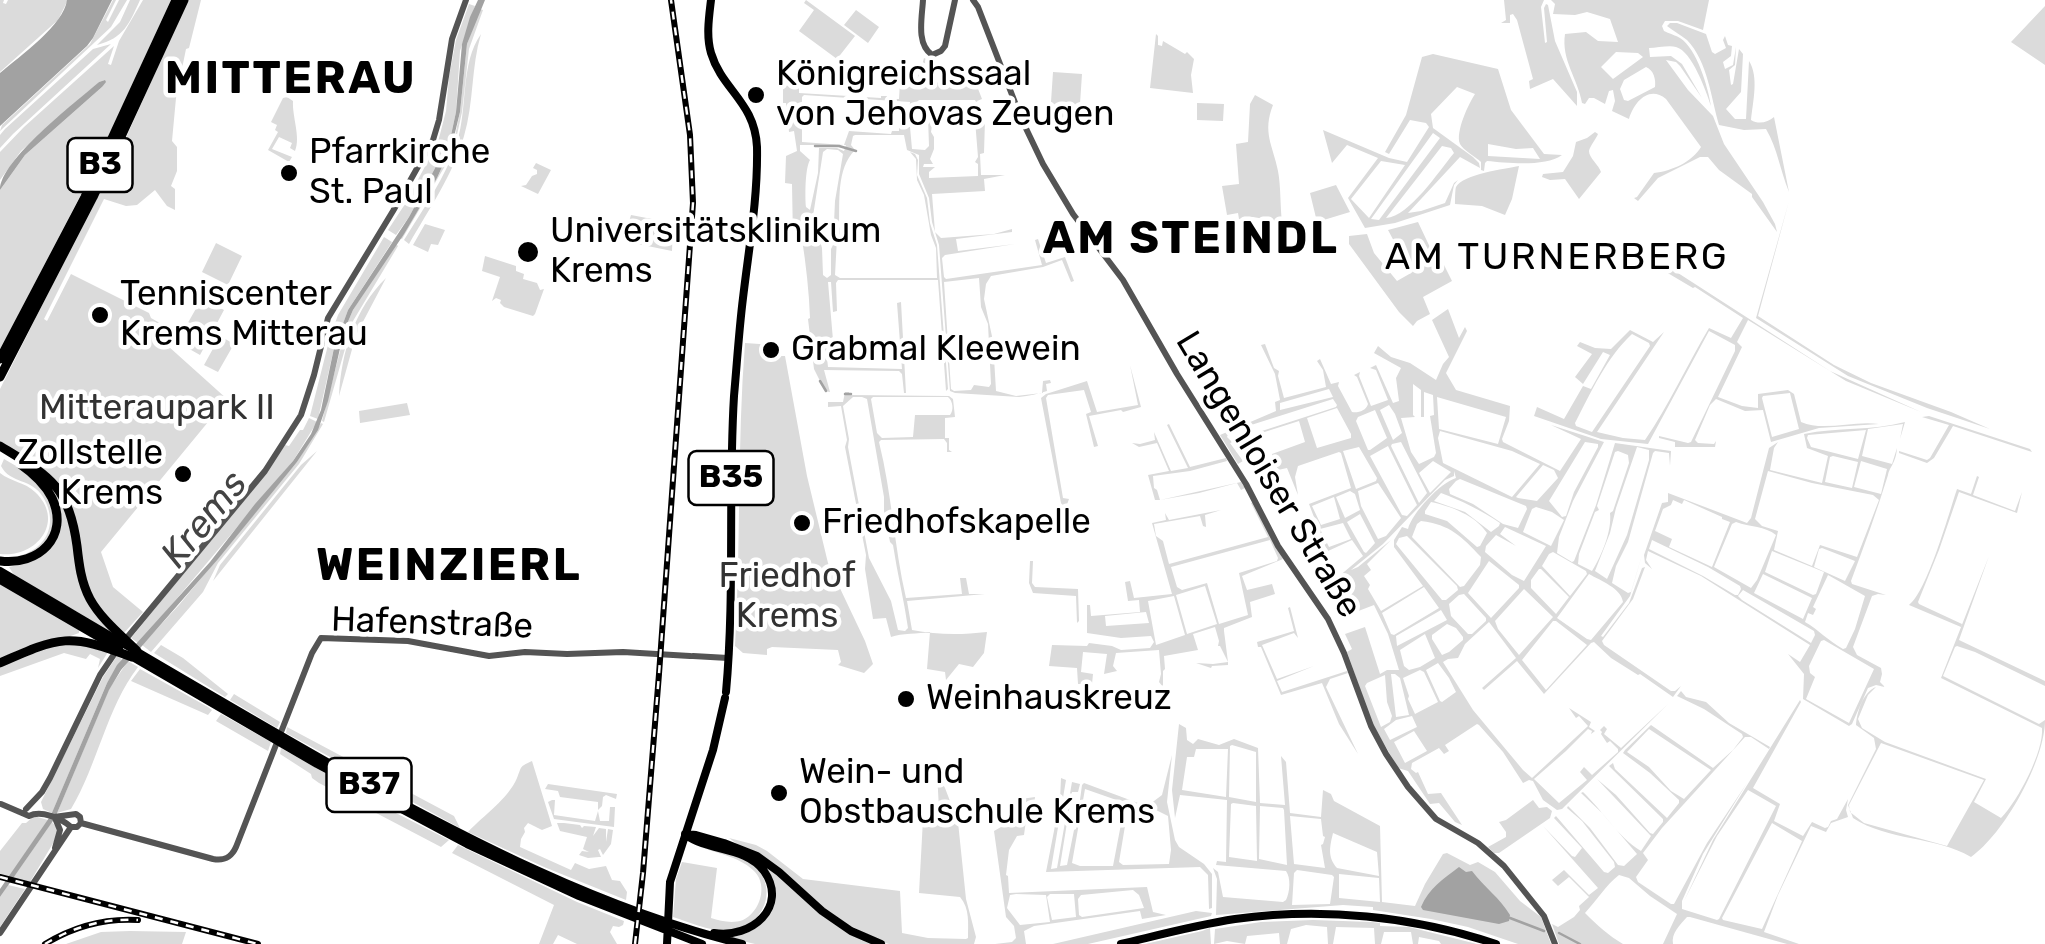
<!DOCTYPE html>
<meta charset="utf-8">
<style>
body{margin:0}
canvas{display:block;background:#fff}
</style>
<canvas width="2045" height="944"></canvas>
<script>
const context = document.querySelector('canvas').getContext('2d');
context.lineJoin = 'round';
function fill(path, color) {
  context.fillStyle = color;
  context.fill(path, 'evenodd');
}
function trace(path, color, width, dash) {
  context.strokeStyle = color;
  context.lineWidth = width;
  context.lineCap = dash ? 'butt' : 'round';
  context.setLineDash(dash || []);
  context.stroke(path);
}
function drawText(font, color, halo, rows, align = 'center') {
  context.font = font + ' Rubik,sans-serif';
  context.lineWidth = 9;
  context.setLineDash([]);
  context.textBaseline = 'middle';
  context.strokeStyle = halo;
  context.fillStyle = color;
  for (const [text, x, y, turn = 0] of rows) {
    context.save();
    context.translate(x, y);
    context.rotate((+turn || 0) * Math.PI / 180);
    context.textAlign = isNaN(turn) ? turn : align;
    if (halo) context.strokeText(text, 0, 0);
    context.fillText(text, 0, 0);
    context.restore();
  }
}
fill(new Path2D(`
 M0,0h4l-1,3 3,1 2,-4h59v2l-9,18 -58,52z
 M113,0h3l-10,20 2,2 11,-22h8l-16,27 -111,104 2,-6 88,-81z
 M130,0h10c-11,24 -16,38 -43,45l23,-23z
 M143,0h28l-83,181 -88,169v-160l25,-35 77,-68 3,-7 -6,2 -78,69 -21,29v-28l24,-25 90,-81 -6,18 3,1 8,-24z
 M188,0h13l-12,48 -3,1 -10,49 -4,43 5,6v24l-6,15 4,3v21l-8,-4 -12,-16 -18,15 -11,1 -22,-7 -60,120 3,2 24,-47 78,39 2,5 14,8 -7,11 69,62 -126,153 12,35 30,25 -19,21 -14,-12 -20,-25 -20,-92 -70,-61v-54l124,-247z
 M806,0l49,36 -18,23 -38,-28 15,-21 -10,-7z
 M1504,0h40l-3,7 4,36 2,-1 -3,-34 2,-4 2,1 7,36 22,51v14l-24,-27 -23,10 -1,-8 4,-2 -16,-59 -4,-6 -3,1v8h-9l5,-3z
 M1551,0h158l-6,30 -25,-9h-13l-3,5 2,5c4,2 13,5 16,7 17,11 28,49 31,68 -5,-15 -19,-55 -35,-59 -7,-2 -19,1 -27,1l1,9 21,-1 11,8 20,34 -22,-32 -4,-4 -10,-2 22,30 25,26 11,28 39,58 12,22 2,8 -25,-35v-3l-33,-24 -11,-13h-8l-42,21 -20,23 -4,-3 3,-1 17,-24c18,-2 38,-11 47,-26l-35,-48c-17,-14 -32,3 -37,20l-17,-8 3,-10 -2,-11 -4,1 -4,13 -11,-6h-5l-4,6 -3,-1c-4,-24 -21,-43 -17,-69l21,-2 12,9 20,1 -8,-23 -23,-7 -12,3 -22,-1 2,-10zM1616,52l22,1 5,4 -30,22 -12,-12zM1646,67c8,3 10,13 9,20l-27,14 -4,-1 -4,-11 4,-9z
 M469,4l6,2 -15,45 -4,61 -6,28 -41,77 -13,18 -8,-5 17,-26 33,-62 8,-31 3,-34 7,-37z
 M2045,6v59l-34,-23z
 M480,9l3,1 -14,39 -7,63 -7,32 -10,22 -43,73 -2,-1 37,-60 17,-37 6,-29 7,-68z
 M856,10l23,17 -11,16 -24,-18z
 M1670,23h7l29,11 6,18 3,2 11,-6 -3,-8 2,-4 3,9 4,1 -1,10 -8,6 2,7 8,-4 3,-18 -1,18 -6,5 2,15 2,-1 6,-35 4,5 -2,38 -15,17 9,10h11l3,-58c10,16 4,40 2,59 8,5 17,2 23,-3l15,75c-9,-22 -11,-42 -23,-63l-22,1 -25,-5c-8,-27 -11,-63 -32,-85 -6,-5 -14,-9 -20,-14z
 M481,34c-10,33 -7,69 -17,102 -11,39 -35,73 -55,108l-5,-4c19,-31 42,-63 53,-98 11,-35 3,-78 24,-108z
 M1156,34l2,2v9l4,1 1,-5 22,13 2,-2 7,7 -3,16 2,18 -43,-5z
 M111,44l-98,90 -13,14v-13l5,-6 88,-80z
 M1433,54l65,15 13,41 33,44 18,1c-16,12 -54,8 -75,6l-2,2 -1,8 -3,-1v-8c-5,-5 -18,-12 -21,-18 -5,-12 9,-41 15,-50l-18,-7 -26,27 2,14 40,29 6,6 1,5 -20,-11 -52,56 13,-2 24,-8 9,-20 4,-3 -4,5 -4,20 -55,18 -30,5 -17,-30 30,-40 -31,-13 -15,18 -9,-33 66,28 18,4 22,-35 -3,-4 -16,-3 -21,34 -4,-2 21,-37 16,-58zM1433,133l7,5 -61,82 -8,-1zM1488,144l28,5 17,-1 7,11 -52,-3zM1442,146l9,2 3,5c-16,19 -44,63 -68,65zM1381,161l24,4 -36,53 -18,-19z
 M924,58l2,1 1,24 48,-2 7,18 -5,2 8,19 -1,33 -4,1 1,21h24l-21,4 1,12 -53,3 3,38 6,6 53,-4 18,-5v3l-56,7 2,12 57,-7 -70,11 -3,3 2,19 2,2 96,-14 -7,-25 3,-1 8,24 19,-6 9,24 -3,1 -9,-22 -19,7 -52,9 -5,8 -2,15 9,42 3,50 20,5 26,-3 1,-12 7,-1 1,3 -5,1 1,7c-9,3 -18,5 -28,6l-64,-4 -5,-2 -11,-146 -7,-23 -3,-24 -10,-24v-19l-12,-5 -3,-15h-49l-2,1 -2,9 4,5c-19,19 -15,52 -16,77l3,5v4l-5,2 -2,37 5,3h97l-1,-30 -5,-13 -7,-40 -7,-15 -1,-21 -6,-7 5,2 3,6 -1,15 10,23 3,25 7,22 11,144 -2,2 -8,-111h-100l-2,3 1,28 -4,1 -2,-30h-3l5,58 -6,18 1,9 74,2 -5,-66 4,-1 5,91h-2l-2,-19 -3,-3 -75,-1 6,22 -5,-1 -11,-22 -6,-50 2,-1c-1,-27 -4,-53 -8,-79l-9,1 -1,-56 -7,-1 1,-27 11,-5 -3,-20 -5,1 -3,-29h-3v-28h16v18l82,5v-2h6v3h12l1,-17h16l3,-9 -1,-7 4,-1zM804,95l106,7v1l-2,9h-9v19h-7l-1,3 -42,-3 -5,14 -42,-3v-45zM919,100h56l8,18 -55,-1 1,29 -4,4 -13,-1 -2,-22 -7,-1v-9h14v-15zM933,119l42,1 3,37 -3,5 3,2v12l-49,2v-6l6,-5h-12l1,-3h9l-3,-5 4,-10v-12l-3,-5zM800,145h46l-2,6 -7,-3h-18l-1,25 -8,37 -4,-3c-1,-10 -1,-39 4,-47l-10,-9zM827,149l11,1 5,4 -8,47 -2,44 -2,4v26l-4,3 -4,-3 -1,-27 -9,-32 10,-64zM979,278l2,29 7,17 3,60 -2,3 -15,-2 -3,5 -17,1 -3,-2 -7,-107z
 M1053,72l29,2 -3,45 -29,-2z
 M1255,95l18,10c-11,28 0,40 5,66 3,16 2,34 4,51l-29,-5 -14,2 -1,-6 -11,2 -5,-29 17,-2 -3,-40 12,-2 2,-38z
 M287,97l6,4c-1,16 8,36 2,50l-5,-3 2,-5 -13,-6 -7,12 20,8 -3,5 -21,-12 10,-18 -3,-2 2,-5 -6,-3 12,-24z
 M1197,103l27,1 -1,17 -26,-1z
 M1595,132l3,2c-2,5 -8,12 -9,17 0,7 10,14 12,21l-22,27 -14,-20 -15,1 -8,-3 1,-3 20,-2 10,-16 3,-14 11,-4z
 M536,163l15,7 -13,24 -17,-8 5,-1 6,-9 5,-2v-4l-4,-2z
 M1519,166l-7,33 -7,16 -23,-9 -27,-2c0,-3 0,-14 1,-17 7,-13 49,-18 63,-21z
 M1336,185l14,27 -33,10 -7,-29z
 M1789,201l-31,115 76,49 37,18 80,29 39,17 -63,-21 -79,-32 -92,-58z
 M631,215l42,8 -1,28 -49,-10z
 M1418,222l18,38 5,-1 11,22 -29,16 7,17 -13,7 -4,5 -14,-14 -50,-68v-8l18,-2 7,19 23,28 14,-8 -23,-43z
 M425,224l20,6 -7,15 -7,-1 -3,8 -15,-7z
 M384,237l8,5 -44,68 -14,38 -16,71 -8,-3 20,-79 8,-22z
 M216,243l26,13 -14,29 -26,-13z
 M396,244l2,2 -45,75 -29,101 -2,-1 25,-97 6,-14z
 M485,256l31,10v5l8,3 -1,5 14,4 3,7 4,-1 -9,25 -2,2 -29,-9 -4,-4 1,-3 -5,-2 -4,3 8,-24 -18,-6z
 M1644,256l34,17 152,98 91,41 -75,-31 -98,-61 -11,22 5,5 -24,50 24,9 16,2v-14l30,-4 6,4 7,28c23,10 53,-2 78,2l-60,4 -48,14 -8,-32 -18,1 -29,-12 -6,6 -15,35 3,3 16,1 2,-3 -1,6h-40v-5l-16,-4v-2l29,7 3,-1 44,-91v-6l-26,-14 -61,113 -47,-5 -67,-23 3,-9 27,12 19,-33 8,3 19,-34 -7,-3 -20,32 -8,-7 17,-23 -15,-8 3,-4 15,6 16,1 19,-19 23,12 11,-10 -67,100 26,6 22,2c24,-35 42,-75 64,-112l22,10 12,-20 -48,-31 -2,1 -49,-29zM1632,334l17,9 1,3 -58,86 -16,-6 -1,-3c16,-31 32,-66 57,-89zM1790,393l9,36 -27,8 -10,-39 1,-2z
 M386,278l-30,57 -17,61c2,-43 16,-88 47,-118z
 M202,298l22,12 -24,45 -23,-13z
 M1448,309l11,29 6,-11 2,4 -21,42 10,17 54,16 -1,15 -7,18 1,3 57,29 21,-32 -30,-14 53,17 -31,59 -14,36 -2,16 15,9 2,-1 22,-56 19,-62 56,8 -1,15 -1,-13 -14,-2 -2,2 -25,89 -12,24 -4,17 16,10 3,-1 14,-47 -15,51 -29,40 2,1 26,-34 13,-35 3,-1 -12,32 -31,42 2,4 67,46h4l6,-5 -8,11 -33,-23 -2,1 -27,-17 -17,-16 -3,1 -47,51 -27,-33 -33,29 -2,-2 34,-30 -27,-36 -24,22 -7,14 -10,1 -5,3 30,48 50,60 9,8 56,-52 -9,-10 -3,2 -7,-10 22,14 -2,5 6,4 -4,3 1,-3 -4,-2 -22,22 -32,28 25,24 28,-23 -7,-8 4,-5 8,8 26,-23v-3l-8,-8 -3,2 -6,-9 1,-2 -2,-2 4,-4 3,3 -3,5 17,14 47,-44 -106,105 -5,1 -14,-10 -10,-19 -4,-1 -6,3 -20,-31 -24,-27 -2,-1 -32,21 4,6 -5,3 -5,-6 -27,15 -1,6 5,4 2,-1 10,22 13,-1 21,32 -7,-3 -16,-19 -9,1 -22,-33 -10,-3 -26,-45 -25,-71 5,-3 -7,-15 20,-7 15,47 7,-4h12l-11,-36 -14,-29 -26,10 2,-17 -12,-21 25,-21 -11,-16 -24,11 -14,-24 3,-2 -8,-21 42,-16 -10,-35 -2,-1 -41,14 -3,11 3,18 -11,-27 -9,2 -6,-16 33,-12 -6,-21 -69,22 13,18 -5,3 -18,-29 56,-24 -1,-9 5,-2 -5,-26 -14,-29 4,-1 9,24 5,3 -1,5 6,22 42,-11 -3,-17 -6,-9 3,-2 11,25 8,-2 -1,4 14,26c6,1 14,-1 16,-8l-11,-27 -3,-2 6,-3 -1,4 12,30 17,-6 -12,-30 -6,-2 6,-3 17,38 6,-2 -3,-23 5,-10 -27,-15 4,-7 13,11 19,6 26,17 7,-16 6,-7 -17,-37zM1413,384l8,6v27h3v-25l9,3 1,20 -4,1 6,37 -2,4 -15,7 -8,-12 -10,-34 14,-1 -2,-2zM1329,389l4,8 -53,13v-7zM1437,397l69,20 -8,27 -59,-15zM1333,399l4,6 -1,2 -105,34 -4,-4 2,-5zM1389,405l6,9 7,19 -9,7 -13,-30zM1337,408l14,26v4l-34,10 -10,-30zM1375,410l12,28 -17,12h-2l-12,-29 2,-4zM1440,431l72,20 28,13 -28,33 -69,-34 -5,-25zM1401,442l26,51 -8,10 -28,-57 1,-2zM1585,442l13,2v3l-24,45 -8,24 -4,1 -13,-16zM1388,446l29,59 -10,11 -5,-1 -32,-59zM1359,447l18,31 -1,3 -20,8 -13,-38zM1637,447l12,3v10l-22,75 -20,44 -12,-8 15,-38 6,-25zM1618,451l10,4 1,8 -16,48 -3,2c2,18 -8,42 -18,58l-14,-7 1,-10 16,-42 4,-2 -2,-4 18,-54zM1433,461l18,11 -21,21 -11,-20zM1543,465l11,5 4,8 -21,23 -19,-3 -2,-1zM1454,471l2,7c-16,5 -44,35 -48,51l-6,-2 -8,13v7l29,39 -42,25 -13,-22 2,-4 -6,-9 7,-6 -4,-6 24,-24 -33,27 -7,3 32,-26 62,-64 9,-4zM1460,479l66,27 1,3 -9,19 -15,-4 -30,-20 -23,-10 -1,-5 7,-8zM1378,483l23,35 -15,18 -8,3 -17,-33 -3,-15zM1350,491l5,3 5,16 -15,8 -9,-21zM1441,493c21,8 40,17 59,30l-1,3 -8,6 -26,-20 -31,-11zM1334,497l6,22 -19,6 -9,-19zM1431,502c20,4 45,14 56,31l-7,13 -3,1 -30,-26 -22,-7v-3zM1536,507l16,5 12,8 -13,26 -28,-14 9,-23zM1360,514l15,29 -9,10 -2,-1 -17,-30zM1421,521c30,4 40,15 60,36l-1,8 -16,21 -4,1 -48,-50 5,-13zM1343,523l8,16 -22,8 -9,-18zM1505,527l41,19 -22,35 -12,-6 -27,-23 1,-6 10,-11 20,11 -16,-12zM1407,536l50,50 1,4 -12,10h-4l-46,-56 3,-6zM1553,552l33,19 1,3 -17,22 -28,-30 7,-12zM1489,561l30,24v3l-28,30 -23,-25zM1539,569h2l28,28 -13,17 -25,-26v-8zM1589,574c12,7 32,14 34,28l-32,38 -4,-1 -30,-21zM1424,587l15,21 -45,27 -3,-1 -9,-21zM1524,589l29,28 -34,38 -21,-26 -3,-8zM1464,594l22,24v3l-14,13h-4l-17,-18 -2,-12 10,-9zM1441,610l6,10 -50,26 -1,-10zM1553,621h3l31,24 -41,45 -24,-30zM1447,624l9,4 7,9v3l-14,12 -7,3 -10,-16v-4zM1425,634l10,24 -15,9 -11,3 -5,-4 -4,-16zM1438,663l11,15 7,14 -14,10 -2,-1 -14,-31zM1420,670l4,2 14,30 -23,12 -7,-15 1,-3 -6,-18zM1391,674h4l5,4 9,37 -13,2zM1385,675l2,27 5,14 -2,6 -9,5 -16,-41 2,-3zM1412,716l5,11 -27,13 -6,-11 12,-9zM1414,731l13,20 -22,12 -11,-21z
 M220,336l14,8 -16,28 -14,-7z
 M745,343l29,2v11h11l22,120 21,87 37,78 8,23 -9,9 -26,-8 3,-3 -3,-12 -66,-3 -5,2v6l-24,-2 -8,-7c6,-103 2,-201 10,-303z
 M1130,365l11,42 -18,5 -2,-2 -32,6 9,30 -4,1 -8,-33 5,-2 -7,-22 -36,5 -2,3 17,100 6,1 -4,11 -4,-7 -20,-105 5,-4 41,-13 10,31 41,-7z
 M845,392h4v3l100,1 4,3 2,18 -10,1v20h4v12l3,2h-5v-9l-3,-4 -63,1 -2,2c13,52 15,104 27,156l56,-4 -2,-16h6l3,16h16l-78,7 5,29c25,5 49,5 75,2l-3,21 -11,14 -14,-3 -13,16 -1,-8 -18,-3 3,-37c-12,2 -28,1 -39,5l-5,-19 -13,1 -8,-50 1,-14 -21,-108 2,-7 -6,-34 -13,1v-5h15zM853,397h9l5,2 17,98v14l6,31 3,3c4,27 11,55 15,83l-3,3 -7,-1 -7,-29 -22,-43 -21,-111 1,-8 -6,-33zM873,397h75c5,4 6,13 2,18h-35l-2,22 -31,1 -5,-5 -6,-34z
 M407,403l3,12 -50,8 -1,-12z
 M1929,416l101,33 2,3 -79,-26 -19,32 -7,5 -28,-10v-2l28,9 3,-2 19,-33 -27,-8z
 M309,418l8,4 -24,39 -141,167 -14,15 -7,-5 135,-166 19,-27 4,1 11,-16h3z
 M1905,422l-5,17 3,-15 -35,5 -6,27 30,8 5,-16c-1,15 -7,18 -9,27 -11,36 -24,71 -37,106l1,3 34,11 -8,-1 -6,2 -19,51 4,8 24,13 1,6 -2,8 5,5 -9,-2 -8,3 -16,36 -3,2 -46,-27 1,-25 -16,-20 12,8 10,-17 -109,-69 -53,-25 -2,9 6,9 -7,-6 -1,-8 18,-52 6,-1v-9l79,30 4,-5 18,-70 9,-6 -4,6 -4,22 52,13 6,-27 -21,-8 -3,-14c33,-7 68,-3 101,-12zM1866,430l-8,29 -47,-12 -4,-9 1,-3zM1833,456l25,6 -6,26 -27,-6 5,-25zM1861,461l26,8 -6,25 -27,-7zM1768,471l44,12 61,12 6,5 -22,57 -37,-12 -8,21 -38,-16 4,-19 -16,-5 -7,-7zM1673,500l9,4 2,-4 38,17v2l8,3 -18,45 -43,-20 3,-8 -17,-8 8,-22 8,-4zM1736,522c14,5 29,4 40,13l-19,45 -6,8 -37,-21 18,-43zM1652,540l56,27 32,19 1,3 -3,6h-3l-32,-19 -54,-27zM1822,548l33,13 -10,20 -31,-14 5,-18zM1772,551l52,21 -8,22 -3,1 -48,-23zM1763,574l49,24 -9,21 -49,-26zM1828,575l37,21 -10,33 -9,19 -3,1c-16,-9 -24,-19 -38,-27l3,-9 5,2 3,-6 -3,-2zM1743,590l71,41 1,4 -4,8 -69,-43 -4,-4zM1824,640l50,29 -25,54 -43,-24 9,-22 -5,-4 -1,-7 12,-25z
 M321,423l2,1 -24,40 -81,99 -15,29 -52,60 -9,-7 37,-40 118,-143z
 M1169,424l21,43 36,-9 1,3 -37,10 -37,5 1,12 3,2 3,10 81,-18 4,6 -4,2 -4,-7 -38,10 -39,7h-5l-7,-25 21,-4 -12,-28 -18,4 -7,-4 8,1 15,-4 -1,-8 17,39 17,-3 -21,-43z
 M317,451l-104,130 7,-16 81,-100z
 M4,459c16,9 33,18 43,35 23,37 -7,70 -47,65v-2c35,4 64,-25 43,-60 -11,-19 -33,-13 -42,-31z
 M0,473c11,9 25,9 35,19 31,29 2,66 -35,62z
 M37,474h3l26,32 10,57 35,69 -97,-57 -5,-8c38,-8 35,-16 51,-50z
 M1977,476l2,1 -6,18 42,16 7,-19 -5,21 -58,-21 -20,58 -21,52 1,2 43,20 -1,3 -52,-22c18,-13 40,-92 48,-116l14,5z
 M1253,502l30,57 -41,17 5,14 25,-6 3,10 -25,8 2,15 -28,11v3l4,31v3l-16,1 -1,2 -15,-5 17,1 15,-2 -8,-16h-2l1,-5 -4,-14 -22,7 5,16 -34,6 1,13 -2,2v16l-4,-5 2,-8 -2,-24 -43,3 -3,13 4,5 -13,3 3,-20 -24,-2 -2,20 12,2 -1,10h-14l-1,-16 -28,-2 3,-21 35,1 2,-3 23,3 9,4 29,-2 4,-6 -3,-6 -30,2 -34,-5v-28h3l1,11 49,-4 -1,-12 -11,1 -3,-19 5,-1 4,17 38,-4 -20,-71 14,-3 -1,-7 4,7 52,-10 -16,5 1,12 -3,-1 -3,-10 -46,8 2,12 7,5 6,23 99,-27 -17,-34zM1270,540l8,18 -1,3 -38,12 9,42 -29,9 -12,-41 -25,7 -5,-3 -6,-20zM1205,586l12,38 -30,10 -11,-39zM1174,596l11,39 -29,10 -8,-44zM1146,612l3,11 -43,3 -1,-10z
 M1989,556l-30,84 86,41v5l-70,-34 -18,-6 -2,1 -12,29 96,48 6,-4c0,41 -41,114 -74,137 -36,-21 -83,-16 -118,-39l-5,-13 28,-56 -2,-11 -18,-13c1,-13 7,-33 20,-38l-8,8 -10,24 4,9 23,14 101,37 -12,23 27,16c17,-17 43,-67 41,-90l-101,-50zM1881,743l103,37 -37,66 -83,-23 -14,-11 -1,-7z
 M1030,561h3l-1,22 3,4 43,2 1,32 -2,2 -1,-27 -43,-3 -4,-10z
 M0,583l79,46v4l-79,28z
 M1290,607l8,31 -4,-5 -32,12 15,34 37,-13 -37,15 5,11 65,-21 1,2 -18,6 -4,8 32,67 -19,-30 -17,-41 -41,12 -20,-48h-3l-1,-5 37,-11 -6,-23z
 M68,642l40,10 -10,16 2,-9 -10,-5 -4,5 -22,-6 -64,23v-10l36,-16z
 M161,645l22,13 45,36 -3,3 -71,-44z
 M117,656l5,3 -15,24 -55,130 -9,-4 -2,-7 62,-125z
 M128,661l10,6c-32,42 -40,97 -67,142l-14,4 52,-124z
 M140,669l68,38 4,3 -4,5 -77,-34z
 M1681,691l5,6 20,5 23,21 41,24 -1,2 -18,-12h-6l-83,91 -19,25 5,7 -12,17 2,5 33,22h3l33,-61 40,-60 -44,71 -21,47v8l35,11 2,-1 57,-113 -28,-16 -31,46 -33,65 29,-61 87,-140 1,2 -48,86 27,16 -6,17 29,15 9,-14 13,6 3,-1 3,-6 6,-2 11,-20 -2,11 2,7 -17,6 -5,9 -15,-6 -33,69 -14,37 35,12h-12l-97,-27h-3c-7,8 -16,16 -14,27h-10l14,-30 -27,-18 -21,-18 -10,-3c-13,10 -22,25 -34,38 12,12 24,23 38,31h-64l-7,-20 6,3 16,-10 6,-7 -1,-4 10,-9 -20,-20 -11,9 -6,-6 12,-10 25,25 9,-7 -55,-62 29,30 3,1 7,-9 -28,-30 2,-2 48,56 4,1 7,-6 -1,-5 -32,-41 -15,-13 1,-2 22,22 28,37 6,1 13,-12 -35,-41 -21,-20 2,-1c19,18 35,45 58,59l10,-15 -54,-57 19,16 34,38 3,1 10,-12v-3l-54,-53 4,-3 2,6 52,49 12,-15v-3l-29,-27 -27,-20 2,-3 26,-25 62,43 20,-18 10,-13 -1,-3 -38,-25 -27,-13zM1649,729l62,41 -27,29 -13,-8 -22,-24 -22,-15zM1772,823l30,18 -40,88 -39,-9 -1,-2z
 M234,694l46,28 -3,6 -47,-28z
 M221,714l50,28 -3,9 -52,-30z
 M1179,724l7,4 1,12 6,4 5,-5 21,6 15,-6 24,9 2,55 25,2 -4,-49 5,6 4,51 31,4 2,-27 8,4 3,7 46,25 2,76 33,4 10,-22 18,-30 4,-1 23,12 8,-3 17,10 25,29 21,16 10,27h-33l-50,-17 -37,-8 -58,-9v-3l-30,-2 -127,10 1,-36 -4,-11 5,4 5,25 60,5 3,-2c4,-8 5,-22 0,-29l-70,-6 1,-4 9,1 1,-62 -47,-5 -5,23 -3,-28zM1232,745l24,7v50l-27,-5 1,-51zM1196,749h32l-2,48 -44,-7 5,-33h7zM1233,803l23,3 1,55 -28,-4 2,-53zM1260,806l23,2 1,2 3,55 -28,-6zM1290,816l31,3 2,17 2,1 -2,7 -2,1 4,23 -31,-4zM1333,833l44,19 2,24 -42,-8c-10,-11 -7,-22 -4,-35zM1297,870l35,5 2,2 -4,27 -38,1 2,-32zM1339,874l40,4 1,24 -41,-4z
 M287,727l167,89 6,12 -174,-95z
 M281,748l109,62 59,30 -8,7 -122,-64 -7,-5 -1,-4 -31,-20z
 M1172,755l-5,47 8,38 4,7 25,17 8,10v34l-3,1 -1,-34 -8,-8 -154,5 14,-72 1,-22 5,2 -15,89 6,-1 15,-86 8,2 -2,8h-6l-12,74 7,-1 7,-35 2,-1 6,-44 2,-2 54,20 12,1 12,-9zM1085,789l40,14 -12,63h-33l-8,-3zM1131,806l14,4 7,-2 16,8 3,34 -2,14 -46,1 -4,-3 9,-54z
 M532,761l20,65 -10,4 -14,-7 -4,5 1,4 -4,7 -1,8 51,23 4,-7 14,6 17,-3 6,14 8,1 7,11 -1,8 -82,-33 -76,-35c16,-17 40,-33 49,-54 5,-12 2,-11 15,-17z
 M937,773l8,15 13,34 8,77 10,38 -2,7h-85l-7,-2 -43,-22 -110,-82 27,7 11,6 36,28 97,12 2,42 26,5 38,1 2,-1c0,-15 2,-29 -8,-41l-41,-4 4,-74 7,1 9,-11z
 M548,784l69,10 -1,5 -10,-4 -3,2 -1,9 -4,4v-8l-38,-5 -2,-6 -13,-2z
 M1035,797l-1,9h-6l-4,29 -7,1 -8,14 -3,25 2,1 1,17 138,-6 6,25 13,3 -24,4 -2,-8 -106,15 -10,5 2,13h-31l17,-2 4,-4 -2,-12 -8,-9 -12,-86 21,-12 -8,-18zM1133,890l6,5 5,13 -62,9 -3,-2 -1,-16 3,-4zM1016,894l30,1 4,27 -30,3 -13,-17 3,-13zM1050,894h24l2,23 -24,3 -5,-23z
 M552,800h3l-1,15 41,6 3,-10 2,10h9l1,-14h5l-1,20 -60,-8 -6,-17z
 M1533,800l6,8 8,-1 5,4 -2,7 -51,35h-5l-6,-6 18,-10v-5l-7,-10 7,-2z
 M34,816l14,4 -39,57 -9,-3v-23l22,-28h4z
 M52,822l6,7 -3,11 -25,42 -17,-4z
 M564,823l16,2 2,3 2,-2 12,1 -3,9 6,-8 7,1v13l2,-13 5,1 -2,14 -8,11 -3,-6 -2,1 3,7h-2l-11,1 -9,-3 3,-4 7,1 -6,-3 4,-12 -27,-6 -3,-8z
 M458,845l119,57 47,19 -1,4 -4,2 -6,-1 -3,6 7,12h-40l-19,-9 -5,9h-14l15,-39 -102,-52z
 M703,848c17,2 38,7 51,18 25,22 10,59 -21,64 -19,3 -42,-7 -60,-13l3,-38 6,-17 35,6 -6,50c10,3 21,6 32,2 17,-8 25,-34 12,-48 -13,-14 -35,-18 -52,-24z
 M740,850l30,17 50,47 54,30h-119l-25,-6c36,-9 35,-17 43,-52z
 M8,885l17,4 -25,38v-30z
 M1196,911l16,2 -1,3 -123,28h-35z
 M1313,920l59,2 8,1v3l29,1 68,17h-36l-2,-3 -20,-4 -1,7h-5l-2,-12h-27l-3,12h-6l-1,-16 -38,-1 -3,17h-5l-1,-17 -21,-2 -15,4 -4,15h-7l-1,-11 -32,3 -2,8 -18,-3 -13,3 1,-15 46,-7z
 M1210,928l1,16h-66l57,-13z
 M130,931l56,1 -4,12h-116l35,-12z`), '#dbdbdb');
fill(new Path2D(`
 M67,0h45l-19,38 -6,8 -87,80v-53c20,-17 64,-48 67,-73z
 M478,0h7l-18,44 -7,68 -8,33 -15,33 -33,56 -51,76 -9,21 -16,70 -10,29 -21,32 -79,97 -97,111 -12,20 -54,128 -55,79v-8l51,-74 56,-132 10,-18 93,-103 45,-58 38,-43 18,-27 10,-24 13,-62 14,-38 61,-93 41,-77 6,-28 6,-68 8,-27z
 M105,80l1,2 -4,5 -77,68 -25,35c0,-30 75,-87 99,-108z
 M1459,867l7,5 6,-1c12,16 28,27 38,44l-1,6 -10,3 -76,-14 -2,-3c8,-19 22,-28 38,-40z`), '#a2a2a2');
trace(new Path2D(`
 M815,146h24l17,5
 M820,381l6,10
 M845,394h6
 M1510,918l34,13
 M1559,933l21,11`), '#a2a2a2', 2.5);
trace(new Path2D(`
 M923,0c-1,18 -7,44 9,55l9,-4 4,-5 10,-46
 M973,0l5,7 43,111 22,46 30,50 50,66 54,94 69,110 32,62 50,73 16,34 27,73 15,28 22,33 28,32 42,24 26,23 40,50 11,28
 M125,640l140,-169 36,-56 13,-40 14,-57 65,-107 40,-71 6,-20 13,-81 14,-39
 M693,656l35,2
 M1,804l28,12c12,-6 32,2 42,11
 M26,809l16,-17 8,-14 50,-103 17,-25
 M54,817l22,-3 4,3 1,6
 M55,818l5,12 -5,18
 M71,827h6l4,-4 132,36c11,2 18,-1 23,-12l76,-194 9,-15 87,3 81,15 36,-4 42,2 56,-2 67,4
 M0,933l71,-106`), '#545454', 6);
trace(new Path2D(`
 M711,0c-2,17 -5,36 0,53 11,37 44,49 46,94 1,51 -8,100 -14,151 -4,32 -6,65 -9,98 -6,99 1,198 -8,296
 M0,571c114,67 228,135 343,200 126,69 258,138 399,173
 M0,580l119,69
 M131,656l186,108 150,80 112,52 123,48
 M685,834l11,1 28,8 33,13 22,16 43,39 29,20 30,13
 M686,835c23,17 59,11 78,36 25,36 -13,68 -50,62
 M667,944l3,-62 43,-132 12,-52
 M1121,944c38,-9 75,-19 114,-25 87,-12 177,-3 261,25`), '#000', 8);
trace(new Path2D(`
 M0,359l85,-162 91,-197
 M0,377l93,-180 91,-197
 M0,446c49,30 69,39 77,100 2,18 4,36 13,53 11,20 31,36 47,52
 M0,561c38,5 70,-24 52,-63 -7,-14 -19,-25 -32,-34
 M0,663c61,-27 69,-30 132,-6`), '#000', 9);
const rail = new Path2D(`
 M0,877l258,67
 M45,944c28,-17 59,-26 93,-24
 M635,944l8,-71 16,-199 34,-471 -3,-68 -19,-135`);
trace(rail, '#000', 6);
trace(rail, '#fff', 2.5, [8]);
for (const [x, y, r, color] of [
 [756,95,10,"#000"],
 [289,173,10,"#000"],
 [528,252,12,"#000"],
 [100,315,10,"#000"],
 [771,350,10,"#000"],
 [183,474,10,"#000"],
 [802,523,10,"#000"],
 [906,699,10,"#000"],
 [779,793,10,"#000"]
]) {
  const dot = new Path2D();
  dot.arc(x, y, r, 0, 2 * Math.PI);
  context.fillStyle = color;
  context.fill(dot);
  trace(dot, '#fff', 4);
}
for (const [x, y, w] of [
 [100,165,65],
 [731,478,85],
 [369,785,85]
]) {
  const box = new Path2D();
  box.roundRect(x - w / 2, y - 27, w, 54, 8);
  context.fillStyle = '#fff';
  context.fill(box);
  trace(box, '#000', 2.5);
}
drawText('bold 32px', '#000', null, [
 ["B3",100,165],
 ["B35",731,478],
 ["B37",369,785]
]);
drawText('35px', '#000', '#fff', [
 ["Königreichssaal",776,75],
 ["von Jehovas Zeugen",776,115],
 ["Pfarrkirche",309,153],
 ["St. Paul",309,193],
 ["Universitätsklinikum",550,232],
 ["Krems",550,272],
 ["Tenniscenter",120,295],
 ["Krems Mitterau",120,335],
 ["Grabmal Kleewein",791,350],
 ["Zollstelle",163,454,"right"],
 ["Krems",163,494,"right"],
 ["Friedhofskapelle",822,523],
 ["Weinhauskreuz",926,699],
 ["Wein- und",799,773],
 ["Obstbauschule Krems",799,813]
], 'left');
drawText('35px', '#323232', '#fff', [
 ["Mitteraupark II",157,409],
 ["Friedhof",787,577],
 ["Krems",787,617]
]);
drawText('35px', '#000', '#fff', [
 ["Langenloiser Straße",1268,475,59],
 ["Hafenstraße",432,624,2]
]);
context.letterSpacing = '2.5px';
drawText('38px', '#000', '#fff', [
 ["AM TURNERBERG",1557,258]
]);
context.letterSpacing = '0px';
drawText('italic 38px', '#434343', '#fff', [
 ["Krems",205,520,-51]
]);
context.letterSpacing = '2.5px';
drawText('bold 45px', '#000', '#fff', [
 ["MITTERAU",291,80],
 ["AM STEINDL",1191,240],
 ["WEINZIERL",449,567]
]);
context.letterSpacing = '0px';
</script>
